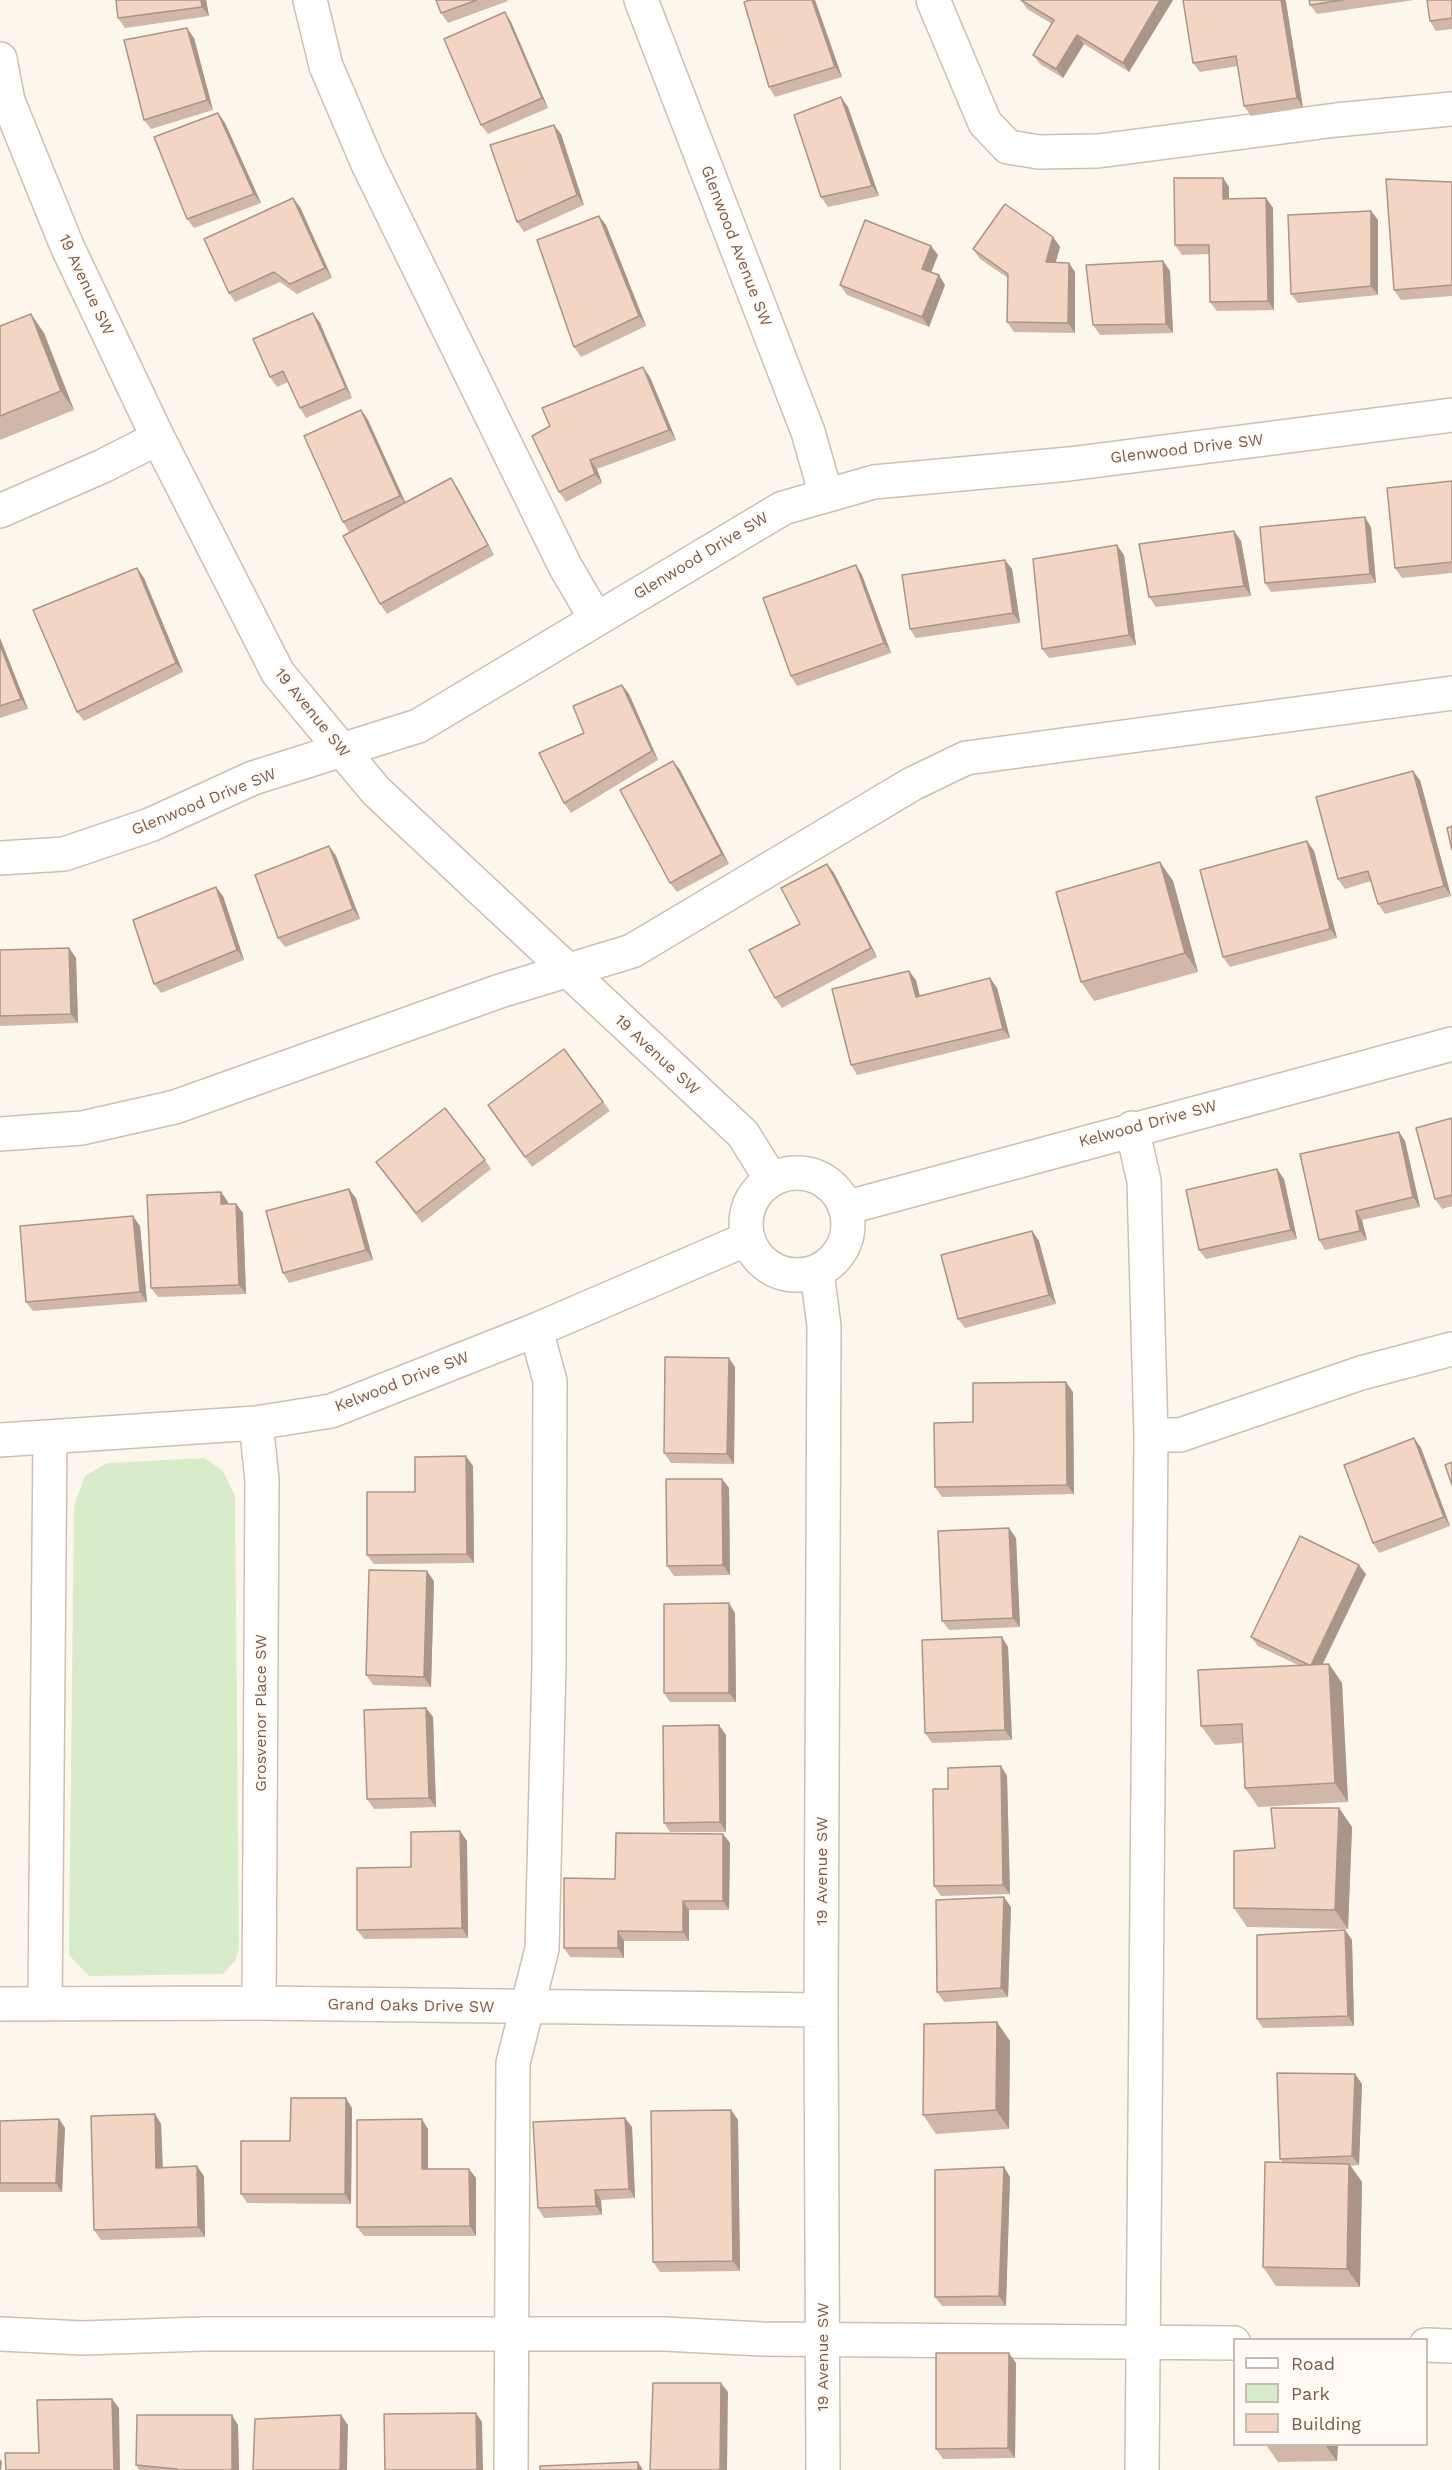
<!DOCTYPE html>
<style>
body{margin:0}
#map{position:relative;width:1452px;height:2470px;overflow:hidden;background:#fdf6ec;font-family:"Work Sans",sans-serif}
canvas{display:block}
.legend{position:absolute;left:1233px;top:2338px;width:195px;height:108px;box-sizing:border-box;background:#fffaf3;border:2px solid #cabbb1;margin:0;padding:8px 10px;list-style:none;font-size:18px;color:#7a5c4d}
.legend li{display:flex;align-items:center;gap:12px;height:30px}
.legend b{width:30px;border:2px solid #cabbb1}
</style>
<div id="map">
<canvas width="1452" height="2470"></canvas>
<ul class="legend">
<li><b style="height:8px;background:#fff"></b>Road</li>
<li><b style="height:16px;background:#d8ecc9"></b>Park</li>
<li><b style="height:16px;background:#f3d5c3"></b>Building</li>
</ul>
</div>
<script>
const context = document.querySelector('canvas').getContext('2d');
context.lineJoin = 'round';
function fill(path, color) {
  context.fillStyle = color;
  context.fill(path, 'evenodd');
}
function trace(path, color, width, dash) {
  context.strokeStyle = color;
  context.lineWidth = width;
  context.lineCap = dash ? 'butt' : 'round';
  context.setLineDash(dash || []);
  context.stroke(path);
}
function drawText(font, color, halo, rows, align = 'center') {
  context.font = font + ' "Work Sans",sans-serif';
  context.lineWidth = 5;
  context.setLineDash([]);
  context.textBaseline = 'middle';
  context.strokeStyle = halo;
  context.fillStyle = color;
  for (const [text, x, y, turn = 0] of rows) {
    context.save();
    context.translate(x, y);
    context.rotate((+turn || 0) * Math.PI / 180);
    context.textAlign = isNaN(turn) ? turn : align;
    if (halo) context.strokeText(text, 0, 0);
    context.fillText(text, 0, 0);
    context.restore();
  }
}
fill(new Path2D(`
 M205,1458l18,13 12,25 4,453 -4,12 -12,13 -134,2 -20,-21 5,-449 11,-30 22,-13z`), '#d8ecc9');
const minor = new Path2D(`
 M310,0l16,66 42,98 197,402 31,53
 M641,0l167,432 18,63
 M933,0l52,123 23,24 31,5 59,-1 238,-31 116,-11
 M0,59l8,42 59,145 91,192 120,235 98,118 367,343 28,45
 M0,511l103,-45 55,-28
 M0,858l64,-4 86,-29 103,-47 165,-52 365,-218 91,-26 195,-18 383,-49
 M1132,1128l12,53 7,254 -9,1035
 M0,1134l82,-6 93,-21 325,-116 132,-40 280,-167 54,-26 486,-65
 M746 1224a51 51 0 1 1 102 0a51 51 0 1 1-102 0Z
 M845,1208l607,-164
 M817,1272l7,54 -3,684 2,460
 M256,1423l6,57 -3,523
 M1151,1435h29l181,-62 91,-24
 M0,1440l256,-17 75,-12 205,-81 211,-91
 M0,2004l259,-1 562,7
 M45,2004l5,-566
 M0,2334l83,4 120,-4h461l98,5 472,4
 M1426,2345l26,1
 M511,2470l2,-407 29,-114 7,-284 1,-284 -14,-51`);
trace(minor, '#d1beb0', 36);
trace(minor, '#fff', 33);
fill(new Path2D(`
 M206,0l3,16 -84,12 -7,-10z
 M436,0h71l1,1 -60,22 -7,-10z
 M815,0l27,77 -67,20 -6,-10z
 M1021,0h152l-44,72 -45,-28 -21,34 -23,-14 -7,-9 19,-31 -25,-15z
 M1183,0h102l1,2 17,106 -52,8 -7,-10 -6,-40 -38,6 -7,-9z
 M1309,0h105l-97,14 -7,-9z
 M1452,0v29l-16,2 -6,-10z
 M511,22l37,86 -60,26 -7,-9z
 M194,38l19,72 -62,19 -7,-9z
 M848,107l31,89 -51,11 -7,-10z
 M218,113l7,10 36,80 -67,25 -7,-9z
 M561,134l23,71 -60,27 -7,-10z
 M1223,178l6,9v12l37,-1 7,10 1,102 -57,1 -7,-9 -1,-48 -27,1 -7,-10z
 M1452,182v114l-51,4 -7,-10z
 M300,207l32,71 -35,16 -17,-12 -45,20 -6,-9z
 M1371,211l7,9v75l-80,8 -7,-9z
 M606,225l40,101 -65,31 -7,-10z
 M1053,237l7,10 -5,15 20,10v61l-61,-1 -7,-10 1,-44 -28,-19 -7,-10z
 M931,246l7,9 -7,17 14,13 -16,42 -82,-32 -7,-10z
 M1163,261l7,10 3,62 -73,2 -7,-10z
 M31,314l13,19 30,77 -74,30v-114z
 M320,323l32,75 -46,20 -6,-10 -12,-26 -11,5 -7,-10z
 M650,377l26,63 -79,29 5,14 -36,19 -7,-10z
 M361,410l7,10 37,82 52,-15 37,68 -107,59 -7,-10 -18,-78 -13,6 -6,-10z
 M1452,481v92l-50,5 -7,-10z
 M1371,527l5,56 -105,9 -6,-9z
 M1234,531l7,10 10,55 -95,11 -7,-10z
 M1124,555l12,90 -87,13 -7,-9z
 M1005,560l7,9 8,54 -104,15 -6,-9z
 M856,565l6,10 29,78 -94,33 -6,-10z
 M137,568l7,10 39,94 -99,49 -7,-9z
 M0,638l28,71 -28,9z
 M622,685l7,9 29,66 -87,53 -7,-10 20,-70z
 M673,761l7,9 49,94 -52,28 -7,-9z
 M1420,780l31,116 -66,18 -7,-10 -7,-23 -26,8 -7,-10z
 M1307,841l7,10 23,87 -107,29 -7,-10z
 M329,846l7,10 24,63 -75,28 -7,-9z
 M1160,862l13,19 25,91 -104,29 -13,-19z
 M827,864l7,9 43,84 -95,51 -7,-10 25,-74z
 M223,896l21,64 -83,33 -7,-9z
 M69,948l7,10 2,65 -78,3v-76z
 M990,978l7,10 13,50 -153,37 -6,-10 65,-85 4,16z
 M564,1049l46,62 -78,56 -44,-62z
 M1452,1118v88l-10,3 -7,-10z
 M1399,1132l6,9 15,66 -58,13 5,20 -42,10 -6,-10z
 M485,1160l6,9 -69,54 -46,-61z
 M1284,1179l13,60 -91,20 -7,-9z
 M221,1192l7,10v2h8l7,9 3,81 -88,3 -7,-9z
 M356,1198l17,62 -84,23 -6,-10z
 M140,1226l7,76 -114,9 -7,-9z
 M1032,1231l7,10 17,63 -91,24 -7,-9z
 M735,1367l-1,97 -63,-1 -7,-10z
 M1073,1392l1,102 -132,3 -7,-10z
 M1414,1438l7,10 29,78 -71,27 -6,-10z
 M473,1466l1,97 -100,1 -7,-9 48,-63z
 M722,1479l7,9 1,87 -56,1 -7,-10z
 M1016,1538l4,89 -71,3 -7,-9z
 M1366,1574l-43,90h6l13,19 6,119 -90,5 -13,-19 -2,-45 -28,2 -14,-19 97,-61 -40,-19 -7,-9z
 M434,1581l-3,106 -58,-2 -7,-10z
 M735,1613l1,89h-66l-6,-9z
 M1008,1647l4,93 -80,3 -7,-10z
 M426,1708l7,9 3,90 -62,2 -7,-10z
 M726,1735v97h-56l-6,-9z
 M1001,1766l6,10 3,118 -69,2 -7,-10 14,-97z
 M1339,1808l13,19 -4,102 -101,-2 -13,-19z
 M460,1831l7,10 1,97 -104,1 -7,-9 54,-63z
 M723,1834l7,9 -1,67h-40v31h-65v17l-54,-1 -6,-9 51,-69z
 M1011,1907l-3,90 -64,5 -7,-10z
 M1345,1930l7,10 2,86 -91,2 -6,-9z
 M1010,2041l-1,88 -73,5 -13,-19z
 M1355,2074l7,10 -3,81 -8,1 11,16 -2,105 -84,-1 -13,-19 20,-105 -3,-3z
 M352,2108l-1,96 -104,-1 -6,-9z
 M731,2110l7,10 2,151 -80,1 -7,-10z
 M155,2114l6,10 2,44 41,8 1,61 -104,3 -7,-10z
 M625,2118l7,9 3,71 -34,2 1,15 -58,3 -6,-10z
 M59,2119l6,9 -3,64h-62v-71z
 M428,2129v40l48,9v58h-112l-7,-9z
 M1004,2167l6,10 -4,129h-64l-7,-9z
 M1016,2363l-1,95 -72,1 -7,-10z
 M238,2425l1,45h-100l-3,-5z
 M1266,2445h72l-1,16 -59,1z`), '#d1b7a8');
fill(new Path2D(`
 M201,0h5l3,16 -7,-9z
 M812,0h3l27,77 -7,-10z
 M1160,0h13l-44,72 -6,-9z
 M1281,0h4l1,2 17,106 -6,-10z
 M505,12l6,10 37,86 -6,-10z
 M187,28l7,10 19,72 -6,-10z
 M1077,35l7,9 -21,34 -7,-9z
 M841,97l7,10 31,89 -7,-10z
 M218,113l7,10 36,80 -7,-9z
 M554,125l7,9 23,71 -7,-10z
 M1223,178l6,9v21l-6,-9z
 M293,198l7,9 32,71 -7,-10z
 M1266,198l7,10 1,102 -6,-9z
 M1371,211l7,9v75l-7,-9z
 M599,216l7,9 40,101 -7,-10z
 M1053,237l7,10 -7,25 -7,-10z
 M931,246l7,9 -9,23 -7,-9z
 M1163,261l7,10 3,62 -7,-9z
 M1069,263l6,9v61l-7,-10z
 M939,275l6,10 -16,42 -7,-10z
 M313,313l7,10 32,75 -6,-10z
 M31,314l13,19 30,77 -13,-19z
 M643,367l7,10 26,63 -7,-10z
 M361,410l7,10 39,86 -7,-10z
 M590,460l7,9 5,14 -7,-9z
 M451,478l6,9 37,68 -6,-10z
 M1365,517l6,10 5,56 -6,-9z
 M1234,531l7,10 10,55 -7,-10z
 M1117,545l7,10 12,90 -7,-10z
 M1005,560l7,9 8,54 -7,-10z
 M856,565l6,10 29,78 -7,-10z
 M137,568l7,10 39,94 -7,-9z
 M0,638l28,71 -7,-10 -21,-54z
 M622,685l7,9 29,66 -6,-9z
 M673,761l7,9 49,94 -7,-10z
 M1413,771l7,9 31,116 -7,-10z
 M1307,841l7,10 23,87 -7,-9z
 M329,846l7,10 24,63 -7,-10z
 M1160,862l13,19 25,91 -13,-19z
 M827,864l7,9 43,84 -6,-9z
 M216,887l7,9 21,64 -7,-10z
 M69,948l7,10 2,65 -7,-9z
 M909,971l7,9 6,26 -6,-9z
 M990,978l7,10 13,50 -7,-9z
 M1399,1132l6,9 15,66 -7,-10z
 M1277,1169l7,10 13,60 -6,-9z
 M349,1189l7,9 17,62 -7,-10z
 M221,1192l7,10v12l-7,-10z
 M236,1204l7,9 3,81 -7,-9z
 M1356,1211l6,9 5,20 -7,-9z
 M133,1216l7,10 7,76 -7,-10z
 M1032,1231l7,10 17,63 -7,-9z
 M729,1358l6,9 -1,97 -7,-10z
 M1066,1382l7,10 1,102 -7,-9z
 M1414,1438l7,10 29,78 -6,-9z
 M466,1456l7,10 1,97 -7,-9z
 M722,1479l7,9 1,87 -7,-10z
 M1009,1528l7,10 4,89 -7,-9z
 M1359,1565l7,9 -49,101 -6,-9z
 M427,1571l7,10 -3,106 -7,-10z
 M729,1603l6,10 1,89 -7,-9z
 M1002,1637l6,10 4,93 -7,-10z
 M1329,1664l13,19 6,119 -13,-19z
 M426,1708l7,9 3,90 -7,-9z
 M719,1725l7,10v97l-6,-10z
 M1001,1766l6,10 3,118 -7,-9z
 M1339,1808l13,19 -4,102 -13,-19z
 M460,1831l7,10 1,97 -6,-10z
 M723,1834l7,9 -1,67 -6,-9z
 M1004,1897l7,10 -3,90 -7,-9z
 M683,1901l6,9v31l-6,-9z
 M1345,1930l7,10 2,86 -6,-10z
 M618,1931l6,10v17l-6,-10z
 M997,2022l13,19 -1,88 -13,-19z
 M1355,2074l7,10 -3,81 -7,-9z
 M346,2098l6,10 -1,96 -6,-10z
 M731,2110l7,10 2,151 -7,-10z
 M155,2114l6,10 2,53 -7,-9z
 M625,2118l7,9 3,71 -6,-9z
 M59,2119l6,9 -3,64 -6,-9z
 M422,2119l6,10v50l-6,-10z
 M1349,2164l13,18 -2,105 -13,-18z
 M197,2166l7,10 1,61 -7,-10z
 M1004,2167l6,10 -4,129 -7,-10z
 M469,2169l7,9v58l-6,-10z
 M595,2190l6,10 1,15 -6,-9z
 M1009,2353l7,10 -1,95 -7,-10z
 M721,2383l7,9 -1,78h-7z
 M112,2399l7,9 1,62h-6z
 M476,2413l6,9 1,48h-6z
 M232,2415l6,10 1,45h-7z
 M341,2415l7,10 -1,45h-7z
 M1325,2445h13l-1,16z
 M0,2459l2,3 -1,8h-1z
 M638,2462l5,8h-5z`), '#aa9588');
const building = new Path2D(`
 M116,0h85l1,7 -84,11z
 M436,0h41l-36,13z
 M750,0h62l23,67 -66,20 -25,-85z
 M1021,0h139l-37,63 -46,-28 -21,34 -23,-14 21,-35z
 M1183,0h98l16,98 -53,8 -8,-50 -43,7z
 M1309,0h34l-33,5z
 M1427,0h25v18l-22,3z
 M505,12l37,86 -61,27 -37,-86z
 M187,28l20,72 -63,20 -20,-80z
 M841,97l31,89 -51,11 -27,-82z
 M218,113l36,81 -67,25 -33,-82z
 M554,125l23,70 -60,27 -27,-77z
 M1174,178h49v21l43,-1 2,103 -58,1 -1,-57h-34z
 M1386,179l66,3v103l-58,5z
 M293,198l32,70 -35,16 -16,-12 -45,21 -25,-54z
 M1005,204l48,33 -7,25 23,1 -1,60 -61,-1 1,-48 -35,-25z
 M1371,211v75l-80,8 -3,-79z
 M599,216l40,100 -65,31 -37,-107z
 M865,220l66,26 -9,23 17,6 -17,42 -82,-32z
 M1163,261l3,63 -73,1 -7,-60z
 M313,313l33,75 -46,20 -17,-37 -13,6 -17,-38z
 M31,314l30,77 -61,25v-90z
 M643,367l26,63 -79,30 5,14 -36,18 -27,-56 18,-10 -8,-18z
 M361,410l39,86 -57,26 -39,-86z
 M451,478l37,67 -108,59 -37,-68z
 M1452,481v81l-57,6 -8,-80z
 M1365,517l5,57 -105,9 -5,-56z
 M1234,531l10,55 -95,11 -10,-53z
 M1117,545l12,90 -87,14 -9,-90z
 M1005,560l8,53 -103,16 -8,-54z
 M856,565l28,78 -93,33 -28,-78z
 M137,568l39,95 -99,49 -44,-102z
 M0,645l21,54 -21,7z
 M622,685l30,66 -88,52 -25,-50 45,-20 -11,-27z
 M673,761l49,93 -52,29 -50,-93z
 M1413,771l31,115 -66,18 -10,-33 -30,8 -22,-82z
 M1452,826v24l-5,-22z
 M1307,841l23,88 -107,28 -23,-87z
 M329,846l24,63 -75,29 -23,-63z
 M1160,862l25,91 -104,29 -25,-90z
 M827,864l44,84 -96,50 -26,-48 51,-26 -19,-36z
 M216,887l21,63 -83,34 -21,-64z
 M69,948l2,66 -71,2v-66z
 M909,971l7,26 74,-19 13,51 -152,36 -19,-76z
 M564,1049l39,53 -78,55 -37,-52z
 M445,1108l40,52 -69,53 -40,-51z
 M1452,1118v77l-17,4 -19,-71z
 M1399,1132l14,65 -57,14 4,20 -41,9 -19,-86z
 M1277,1169l14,61 -92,20 -13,-60z
 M349,1189l17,61 -83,23 -17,-62z
 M221,1192v12h15l3,81 -88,3 -4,-93z
 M133,1216l7,76 -114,10 -6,-76z
 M1032,1231l17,64 -91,24 -17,-64z
 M665,1357l64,1 -2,96 -63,-1z
 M1066,1382l1,103 -132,2 -1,-64 39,-1v-39z
 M1414,1438l30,79 -71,26 -29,-78z
 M466,1456l1,98 -100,1v-63h48v-35z
 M1452,1462v23l-7,-20z
 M666,1479h56l1,86 -56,1z
 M1009,1528l4,90 -71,3 -4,-90z
 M1300,1536l59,29 -48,100h-2l-58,-28z
 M369,1570l58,1 -3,106 -58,-2z
 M729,1603v90h-65v-89z
 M1002,1637l3,93 -80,3 -3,-93z
 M1329,1664l6,119 -90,5 -3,-64 -41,2 -3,-56z
 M426,1708l3,90 -62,1 -3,-89z
 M719,1725l1,97 -56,1 -1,-97z
 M1001,1766l2,119 -69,1 -1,-97h15v-21z
 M1271,1808h68l-4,102 -101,-2v-57l41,-3z
 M460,1831l2,97 -105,2v-62l54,-1v-35z
 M616,1833l107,1v67h-40v31l-65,-1v17h-54v-70l51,1z
 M1004,1897l-3,91 -64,4 -1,-92z
 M1345,1930l3,86 -91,3v-84z
 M997,2022l-1,88 -73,5 1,-91z
 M1277,2073l78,1 -3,82 -72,3z
 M291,2098h55l-1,96h-104v-53h49z
 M731,2110l2,151 -80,1 -2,-151z
 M155,2114l1,54 41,-2 1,61 -104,3 -3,-114z
 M625,2118l4,71 -34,1 1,16 -58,2 -5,-86z
 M59,2119l-3,64h-56v-62z
 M422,2119v50h47l1,57 -113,1v-107z
 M1265,2162l84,2 -2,105 -84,-2z
 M1004,2167l-5,129 -64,1v-127z
 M936,2353h73l-1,95 -72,1z
 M653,2383h68l-1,87h-70z
 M112,2399l2,71h-108l-1,-17h34l-2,-53z
 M476,2413l1,57h-92l-1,-56z
 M137,2415h95v55h-55v-1l-41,-4z
 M341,2415l-1,55h-87l2,-51z
 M638,2462v8h-98v-4z`);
fill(building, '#f3d5c3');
trace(building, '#aa9588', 1.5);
drawText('16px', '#7a5c4d', '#fffaf3', [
 ["Glenwood Avenue SW",736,246,69],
 ["19 Avenue SW",86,285,65],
 ["Glenwood Drive SW",1187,449,-7],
 ["Glenwood Drive SW",701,556,-31],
 ["19 Avenue SW",312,713,51],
 ["Glenwood Drive SW",204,802,-22],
 ["19 Avenue SW",657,1055,43],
 ["Kelwood Drive SW",1148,1124,-15],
 ["Kelwood Drive SW",402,1382,-21],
 ["Grosvenor Place SW",261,1713,-90],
 ["19 Avenue SW",822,1871,-90],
 ["Grand Oaks Drive SW",411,2006,1],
 ["19 Avenue SW",823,2357,-90]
]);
</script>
